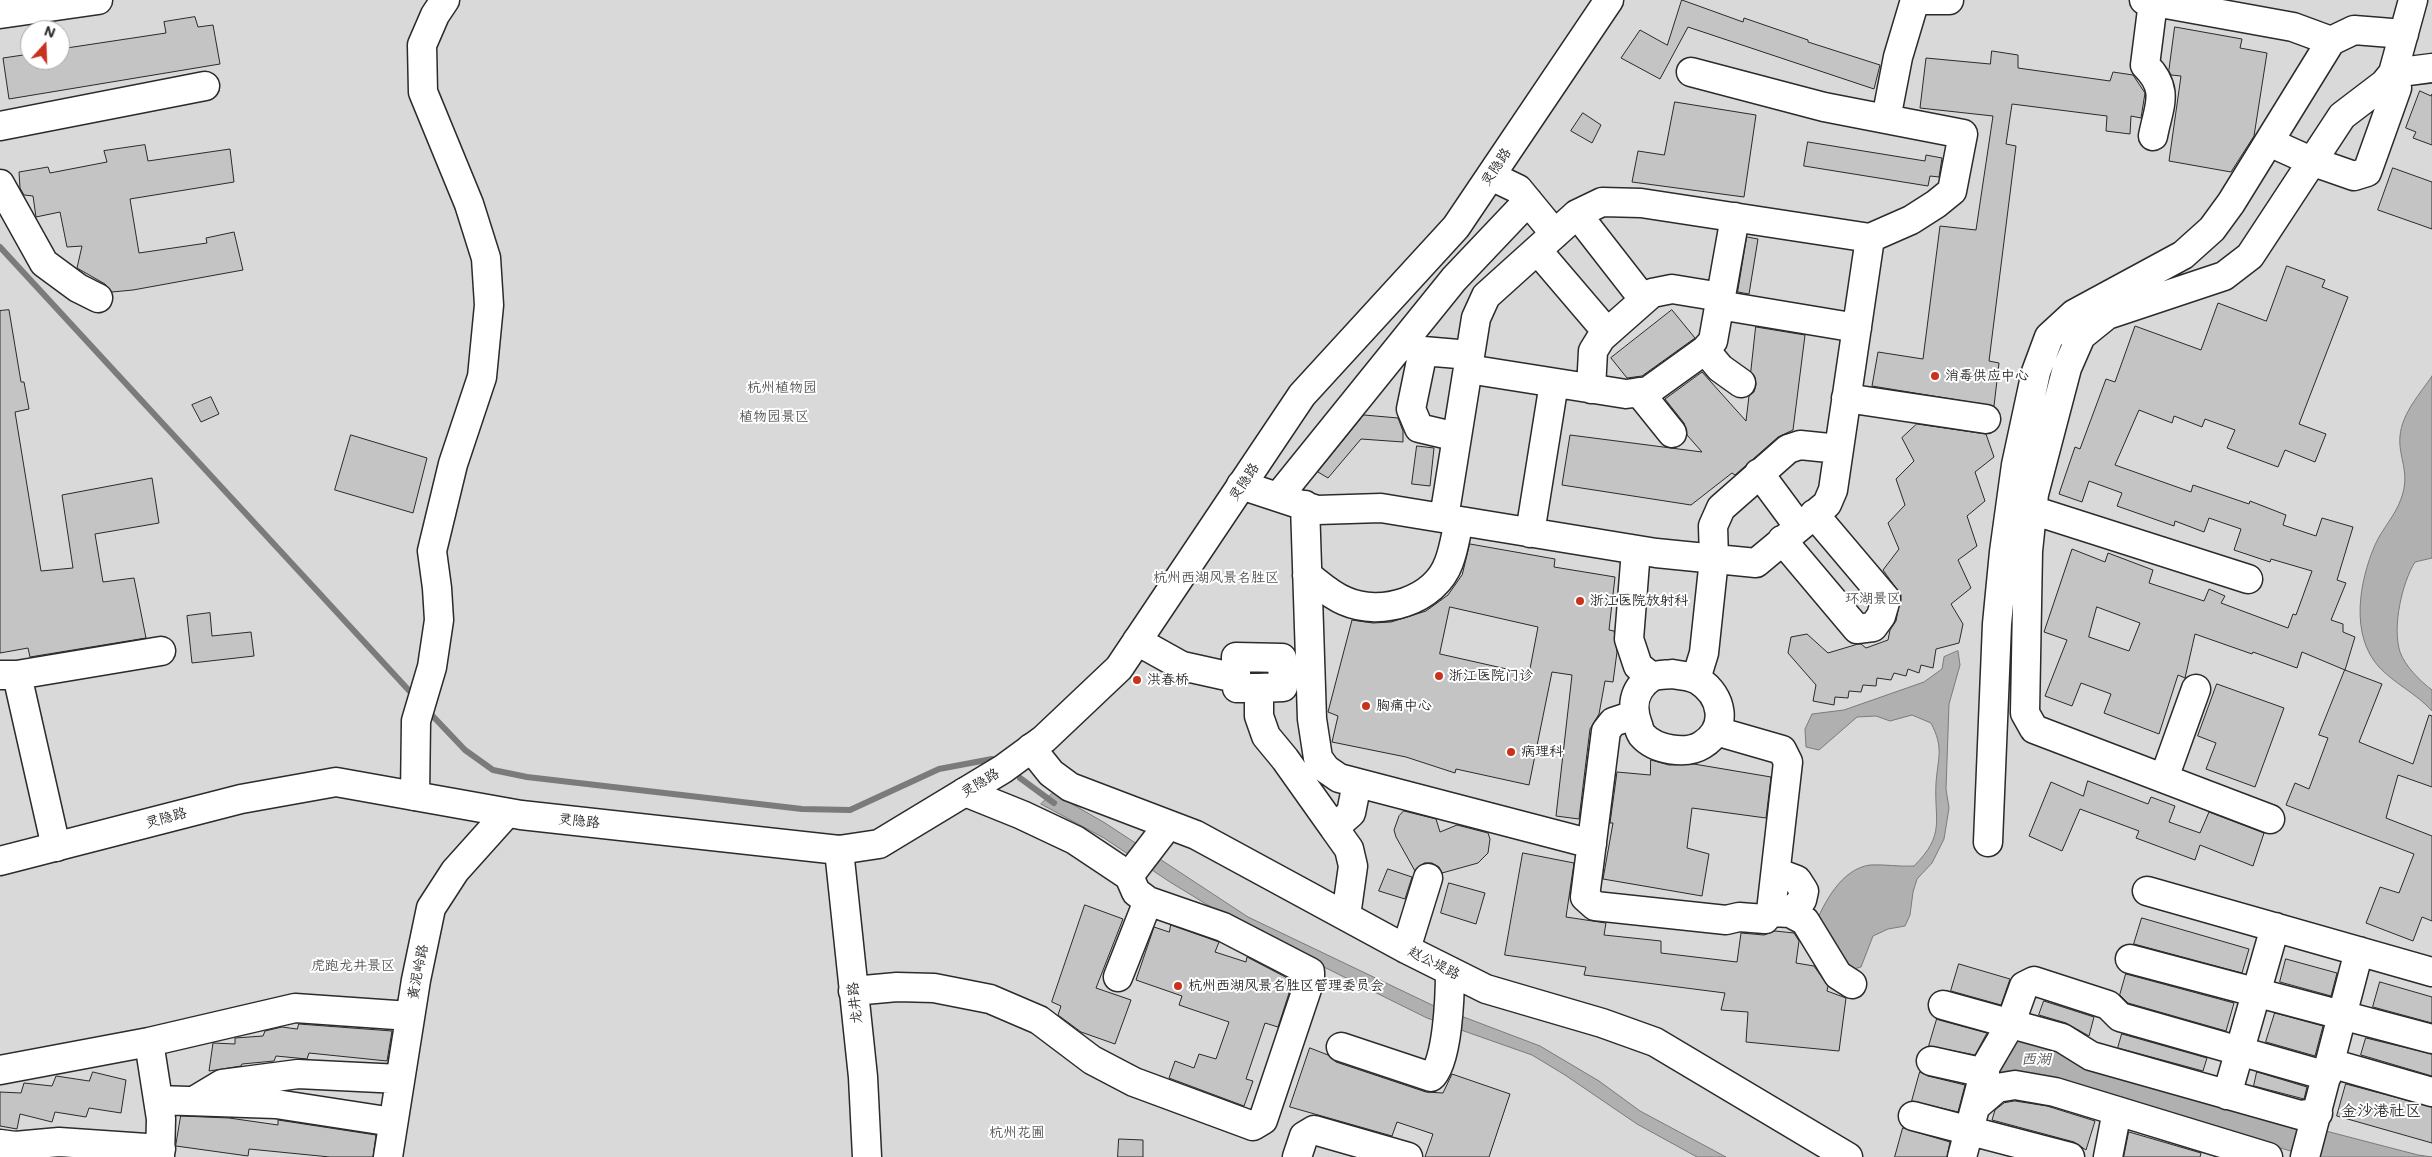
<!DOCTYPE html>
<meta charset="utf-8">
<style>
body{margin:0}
#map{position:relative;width:2432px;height:1157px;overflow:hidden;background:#f7f7f7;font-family:Mali,sans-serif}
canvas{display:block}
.north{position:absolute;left:20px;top:20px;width:50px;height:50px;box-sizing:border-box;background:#fff;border:1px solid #aaa;border-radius:50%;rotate:20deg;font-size:14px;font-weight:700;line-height:20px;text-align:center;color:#2b2b2b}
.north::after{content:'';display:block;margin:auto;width:18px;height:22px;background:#c8321e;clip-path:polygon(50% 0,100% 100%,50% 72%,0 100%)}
</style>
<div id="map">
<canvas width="2432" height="1157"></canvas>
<div class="north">N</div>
</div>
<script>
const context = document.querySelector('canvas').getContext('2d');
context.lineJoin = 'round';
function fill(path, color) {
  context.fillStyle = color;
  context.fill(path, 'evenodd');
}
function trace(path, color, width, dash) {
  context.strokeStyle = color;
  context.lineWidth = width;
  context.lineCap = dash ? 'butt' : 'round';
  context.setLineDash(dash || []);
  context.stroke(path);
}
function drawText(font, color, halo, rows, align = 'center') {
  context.font = font + ' Mali,"LXGW WenKai TC",sans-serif';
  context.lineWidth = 4;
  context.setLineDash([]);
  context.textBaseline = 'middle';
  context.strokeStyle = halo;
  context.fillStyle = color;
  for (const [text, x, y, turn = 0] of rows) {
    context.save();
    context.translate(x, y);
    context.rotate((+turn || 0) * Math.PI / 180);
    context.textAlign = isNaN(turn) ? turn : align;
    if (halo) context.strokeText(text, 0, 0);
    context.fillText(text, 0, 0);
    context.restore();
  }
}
fill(new Path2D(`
 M0,0h2432v1157h-2432zM30,30h30v30h-30z`), '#d9d9d9');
const water = new Path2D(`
 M2432,376v182l-17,4c-13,21 -23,65 -15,90 5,14 20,29 32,38v21c-15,-17 -37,-27 -53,-44 -29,-32 -20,-85 -4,-122 7,-16 20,-29 26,-46 10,-27 -3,-41 -1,-63 2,-23 20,-42 32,-60z
 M1958,651l2,14 -11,39 -3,85 3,19 -5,31 -12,24 -15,16 -4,13 -3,23 -5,11 -17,3 -15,7 -12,31 -11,3 -36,-43c10,-24 27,-58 56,-62 14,-1 29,2 44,1 32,-32 20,-45 22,-83 2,-26 8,-35 -5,-60l-19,-8 -22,6 -14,-5 -19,1 -38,33 -13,-3 -1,-18 7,-15 32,-4 80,-28 18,-13 2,-12z
 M1053,793l52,30 143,94 184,88 108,41 59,35 41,30 86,46h-29l-60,-33 -72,-49 -33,-20 -105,-37 -180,-89 -77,-47 -66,-44 -63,-34z
 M2018,1033l208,72 192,50 14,2h-120l-233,-66 -92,-14z`);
fill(water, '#b0b0b0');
trace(water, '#7b7b7b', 1);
trace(new Path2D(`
 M0,247l415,450
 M427,710l38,40 28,20 34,7 275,32 48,1 89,-41 53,-10
 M1020,778l34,25`), '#7b7b7b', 6);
const building = new Path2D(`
 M1682,0l61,22 1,-4 64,22v2l72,23 -6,24 -186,-62 -28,52 -39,-21 19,-28 27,15z
 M195,17l3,10 15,-2 7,39 -211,35 -6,-41 27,-4v6h30v-11l106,-16 -2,-11z
 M2175,27l67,12 -2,9 27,5 -13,83 -23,36 -62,-11 12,-85 -10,-1 -2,-4z
 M1992,51l26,4v13l92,13 3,-9 20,3 12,18 -4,25 -10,-2 -1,18 -24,-3 1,-15 -95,-12 -6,40 10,2 -27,215 10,2 -5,43 -122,-20 6,-34 45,7 17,-133 36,4 17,-114 -73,-8 6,-50 64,6z
 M2420,91l11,5 1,-2v51l-19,-7 3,-6 -10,-4z
 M1675,102l81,13 -12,82 -112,-15 6,-31 26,4z
 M1583,113l18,12 -9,18 -21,-12z
 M1808,142l117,19 1,-6 16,3 -3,19 -9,-1 -2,10 -124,-20z
 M145,145l3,16 82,-12 4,33 -104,17 9,54 68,-10 -1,-5 28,-6 9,38 -110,20 -21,2 -7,-8 -28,-16 5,-22 -15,1 -7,-35 -24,5 -3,-21 -9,-1 -4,-7 -1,-16 29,-5 2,6 57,-11 -3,-11z
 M2393,168l39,14v47l-54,-19z
 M1747,237l11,2 -9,55 -11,-2z
 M2287,266l38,14 -3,7 26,10 -49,127 27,10 -11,28 -30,-12 -7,17 -51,-19 8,-18 -30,-11 -3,8 -28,-11 -2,7 -33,-13 -24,55 76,27 2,-7 56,19 1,-3 36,14 -3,10 33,11 6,-18 31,9 -16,53 9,3 -15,37 12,4v8l12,5 -10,33 -43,-18 -5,16 -44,-16 -1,2 -57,-20 -10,44 -7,-3 -19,59 -55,-21 7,-19 -30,-11 -9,23 -27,-10 22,-56 -23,-8 28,-83 33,13 3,-9 45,17 -4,13 55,18 5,-12 16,7 -4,7 67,25 5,-14 3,1 16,-44 -41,-12 -1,3 -36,-12 7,-21 -32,-11 -5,14 -29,-11 -1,5 -57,-20 5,-13 -33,-12 -7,21 -23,-8 16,-47 5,2 26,-70 9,3 20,-56 66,24 17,-47 48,18zM2097,607l43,16 -11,28 -40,-14z
 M9,310l12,72h3l5,27 -14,3 26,159 32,-3 -11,-73 90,-17 7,45 -64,11 8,48 31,-4 12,60 -116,19 -2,-9 -28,5v-342z
 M1672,310l23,28 -53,38 -15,2 -16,-20z
 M1756,327l49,8 -12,95 -15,7 -43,38 -3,-2 -41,32 -129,-20 8,-50 132,17 -15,-17 -3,-12 -19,-24 37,-27 44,49 3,-25 5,-4 2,-7 -1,-8 -4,-5z
 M211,397l8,17 -18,8 -9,-17z
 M1364,415l34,3 5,13v11l-42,-3 -33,39 -10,-6z
 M1917,424l69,10 8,23 -19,15 10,29 -18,15 10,30 -19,14 13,28 -20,16 12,20 -4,19 -23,6 -3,19 -12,-3 -2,8 -11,-4 -2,7 -12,-3 -3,7 -14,-2 -1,8 -13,-1 -2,7 -12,-1 -1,7 -13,-1 -1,8 -21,-4 3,-16 -28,-32 3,-16 16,-3 21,19 30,-9h3l5,4 22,-8 2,-10 6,-9 5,-26 -18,-25 16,-21 -11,-26 17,-18 -9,-26 18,-18 -12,-23z
 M351,435l76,23 -14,55 -78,-23z
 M1417,446l17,2 -4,38 -18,-2z
 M1470,544l85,15 -1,8 61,10 -6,53 5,1 3,21 -4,30 -8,-1 -6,33 -9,15 -11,90 -23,-3 16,-141 -20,-3 -23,113 -73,-16 -1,4 -49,-16 -74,-15 6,-26 -10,-4 24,-92 21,3 18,-1 35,-11 22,-16 14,-20zM1450,607l88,20 -9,47 -89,-20z
 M210,613l2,23 39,-4 3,24 -62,7 -5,-47z
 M2345,670l37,14 -23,58 54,22 16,-49 3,1v71l-34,-12 -12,43 46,18v85l-10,-4 -9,24 -47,-18 14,-36 19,6 15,-39 -128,-49 9,-22 14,6 19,-51 -9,-3z
 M2217,684l67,24 -29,79 -49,-18 10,-26 -18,-7z
 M1651,760l18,5 25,-1 77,13 -5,41 -74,-10 -5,40 22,6 -7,42 -99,-17 10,-56h-3l7,-51 33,3z
 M2088,781l60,23 3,-7 24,9 -6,16 31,11 9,-21 55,21 -11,33 -53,-21 -5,15 -59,-22 3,-7 -59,-22 -18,42 -33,-15 22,-54 32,14z
 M1404,811l32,8 4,13 17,-7 31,8 2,6 -2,14 -10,10 -36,10 -3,-6 -7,-4h-8l-9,8 -19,-34 -2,-7 5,-14z
 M1523,853l51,10 -8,54 40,6 -2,12 57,6v12l76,9 4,-29 23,2 11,-4 19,2 5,8 -3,22 18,3 14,20 -1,5 19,7 -7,53 -93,-9 2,-30 -27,-2 4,-17 -141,-18 2,-8 -81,-12z
 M1388,869l24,8 -7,22 -26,-8z
 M1449,883l36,10 -9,31 -35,-11z
 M1085,905l38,14 -27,69 35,12 -16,44 -34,-12 -23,-17 3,-9 -9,-4z
 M2142,918l107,31 -7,24 -108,-29z
 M1171,925l48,17 -4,10 31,10 1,-5 46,24 -15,46 -13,-4 -19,56 7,2 -9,25 -75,-28 6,-17 19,7 5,-14 17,5 13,-37 -50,-17 3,-9 -46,-16 18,-53 15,5z
 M2286,959l51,14 -6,23 -51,-14z
 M1959,964l51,15 -9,26 -50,-14z
 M2126,974l108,29 -8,28 -98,-28 -8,-8z
 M2380,982l52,15v26l-59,-16z
 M2044,1001l50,16 -5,19 -23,-13 -27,-8z
 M2275,1013l48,13 -8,30 -49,-14z
 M1937,1019l2,1 48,13 -12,22 -46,-9z
 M299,1024l93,7 -5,30 -78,-8 -2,6 -31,-3 -2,5 -32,3 -1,2 -32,5 4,-28 22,1v-6l28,-2 2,-5 17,-4 15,2z
 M2122,1034l85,24 -4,13 -85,-23z
 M2366,1038l66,16v22l-71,-21z
 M1310,1048l18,7 8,7 90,30 17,1 9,-19 58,20 -21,63h-64l8,-23 -36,-12 -5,14 -102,-29z
 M93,1072l33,8 -5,33 -32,-5 -3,9 -31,-5 -3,10 -32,-8 -3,15 -17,-3v-34l21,1 3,-10 28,3 4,-10 33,5z
 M1920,1072l8,4 37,9 -7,27 -46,-11z
 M2257,1072l50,15 -3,12 -50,-13z
 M2346,1084l86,23v36l-95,-27z
 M2015,1101l32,5 48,15 -9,29 -12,-8 -82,-22 3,-10 9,-7z
 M181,1116l48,2 49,7v-5l98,15 -3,22h-43l-81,-8 -1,7 -72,-10z
 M1903,1128l47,14 -3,15h-52z
 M2129,1132l72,21 -1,4h-76z
 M1119,1139l24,1v17h-25z`);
fill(building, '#c4c4c4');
trace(building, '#2b2b2b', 1);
const minor = new Path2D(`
 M1924,0h25
 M2144,0l149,27 38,14
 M0,14l98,-14
 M1886,119l12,-62 17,-57
 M0,126l205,-40
 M2153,136c6,-31 17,-46 -8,-71l8,-63
 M2269,142l42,19 43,15 13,-4 30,-84 -4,-15 20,-73
 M1491,176l27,13 37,45
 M0,184l44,79 34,25 20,10
 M1577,214l67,86
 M1537,250l70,82
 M1719,305l138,23
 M1406,345l17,6 47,4
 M1705,350l15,18 21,15
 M1423,351l-12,58 8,19 38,9
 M1468,369l158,25 22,-3 57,-41 8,-9 22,-124
 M1591,389l2,-38 8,-13 51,-45 20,-4 49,8
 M1639,392l33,41
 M1846,398l140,21
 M1759,473l40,54
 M1241,485l76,25 64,-2 275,45 100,10 71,-59 6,-14 37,-252
 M1278,497l176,-218 74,-78
 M1305,505l7,214 6,39 8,11 13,9 253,66
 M2032,510l216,69
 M1444,518l32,-200 10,-22 91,-82 25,-12 39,1 229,35 41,-18 25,-16 16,-13 11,-57 -139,-27 -133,-35
 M1530,533l24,-150
 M1782,540l75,89 16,-2 8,-11 5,-17 -72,-85
 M1636,550l-7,89 9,27 14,11
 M1307,575c12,9 23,20 38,26 36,16 90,0 104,-39 5,-13 7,-28 10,-41
 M1137,641l45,25 54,12 1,10h22v28l7,20 19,23 49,69
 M1672,674c8,1 19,2 26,6 25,16 31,48 4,65 -16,10 -47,5 -60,-10 -2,-2 -3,-7 -4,-10 -7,-18 -5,-35 12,-47 6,-4 16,-3 22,-4z
 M0,675h17l144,-24
 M17,675l39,172
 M1236,678v-21l46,1 1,29 -24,1
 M1696,679l8,-26 10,-94 -1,-33 8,-18 67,-59 12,-4 39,4
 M1634,715l-21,7 -7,9 -21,166 10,9 131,14 13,-3 26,2 6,-8 17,-149 -6,-12 -66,-19
 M1031,748l20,25 19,14 126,48 210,114 80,40 116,34 53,19 193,115
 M2164,778l32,-89
 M965,792l57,23 53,25 54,36 7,16 12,9 -30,76
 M415,796l1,-75 16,-54 7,-47 -2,-32 -5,-37 21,-87 29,-87 7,-72 -3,-47 -17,-54 -46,-112 -1,-47 13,-30 10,-15
 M2270,819l-236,-90 -9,-16 3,-162 6,-57 33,-126 14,-32 26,-21 117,-39 26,-20 92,-140 42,-32 9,-11 39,-5
 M1988,842l9,-218 7,-72 12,-87 20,-93 13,-35 25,-23 109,-59 29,-26 19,-26 100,-162 23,-11 50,4
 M839,850l24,227 4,80
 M1129,876l39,-51
 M2147,891l285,81
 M1772,912l18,1 12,-13 2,-9 -7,-11 -21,-8
 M1790,913l15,8 33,54 14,9
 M1346,916l7,-50 -4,-17 -15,-21 17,-15 6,-30
 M1406,949l22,-71
 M2130,959l302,80
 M853,991l44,-4 37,1 56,11 49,21 53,40 42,22 119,44 10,-6 47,-140v-8l-87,-45 -75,-26
 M1943,1005l119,33 29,18 209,59 18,-2
 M149,1042l12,77 -1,38
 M1341,1047l90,30c17,-13 19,-84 19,-106
 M1931,1061l54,12
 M2330,1063l102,29
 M0,1070l149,-28 146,-34 115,8
 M2227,1095l48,-168
 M197,1099l25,-15 76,-10 102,5
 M158,1100l118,4 117,18
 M1976,1106l21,-18 18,-3 40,7 213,65
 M1913,1116l157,41
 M0,1144l15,2 44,-4 102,7
 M388,1157l28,-177 15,-72 24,-37 52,-58
 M1297,1157l7,-21 10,-6 94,27
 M1962,1157l24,-91 24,-41 14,-39 10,-5 74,24 12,12 207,59
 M2108,1157l9,-46
 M2305,1157l54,-206`);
const major = new Path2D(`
 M0,861l241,-62 95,-17 185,33 318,35 40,-6 124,-75 41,-30 75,-71 183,-273 154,-168 153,-227`);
trace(minor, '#2b2b2b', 31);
trace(major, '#2b2b2b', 31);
trace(minor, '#fff', 28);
trace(major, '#fff', 28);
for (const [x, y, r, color] of [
 [1935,376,5,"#c8321e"],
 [1580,601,5,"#c8321e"],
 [1439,676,5,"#c8321e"],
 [1137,680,5,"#c8321e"],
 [1366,706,5,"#c8321e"],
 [1511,752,5,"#c8321e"],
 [1178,986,5,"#c8321e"]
]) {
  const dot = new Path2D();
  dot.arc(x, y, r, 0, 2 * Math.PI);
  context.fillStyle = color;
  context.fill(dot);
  trace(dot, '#fff', 2);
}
drawText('14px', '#2b2b2b', '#fff', [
 ["灵隐路",1496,167,-56],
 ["灵隐路",1244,482,-56],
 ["灵隐路",980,783,-31],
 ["灵隐路",166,818,-15],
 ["灵隐路",579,821,6],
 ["赵公堤路",1434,963,27],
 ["黄泥岭路",418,972,-79],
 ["龙井路",855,1003,-96]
]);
drawText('14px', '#2b2b2b', '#fff', [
 ["消毒供应中心",1945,376],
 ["浙江医院放射科",1590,601],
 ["浙江医院门诊",1449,676],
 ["洪春桥",1147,680],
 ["胸痛中心",1376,706],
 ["病理科",1521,752],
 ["杭州西湖风景名胜区管理委员会",1188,986]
], 'left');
drawText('14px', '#565656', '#fff', [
 ["杭州植物园",782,388],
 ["植物园景区",774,417],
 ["杭州西湖风景名胜区",1216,578],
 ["环湖景区",1873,599],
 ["虎跑龙井景区",353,966],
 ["杭州花圃",1017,1133]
]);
drawText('italic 15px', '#5a5a5a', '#fff', [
 ["西湖",2036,1059]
]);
drawText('16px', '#2b2b2b', '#fff', [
 ["金沙港社区",2381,1111]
]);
</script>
